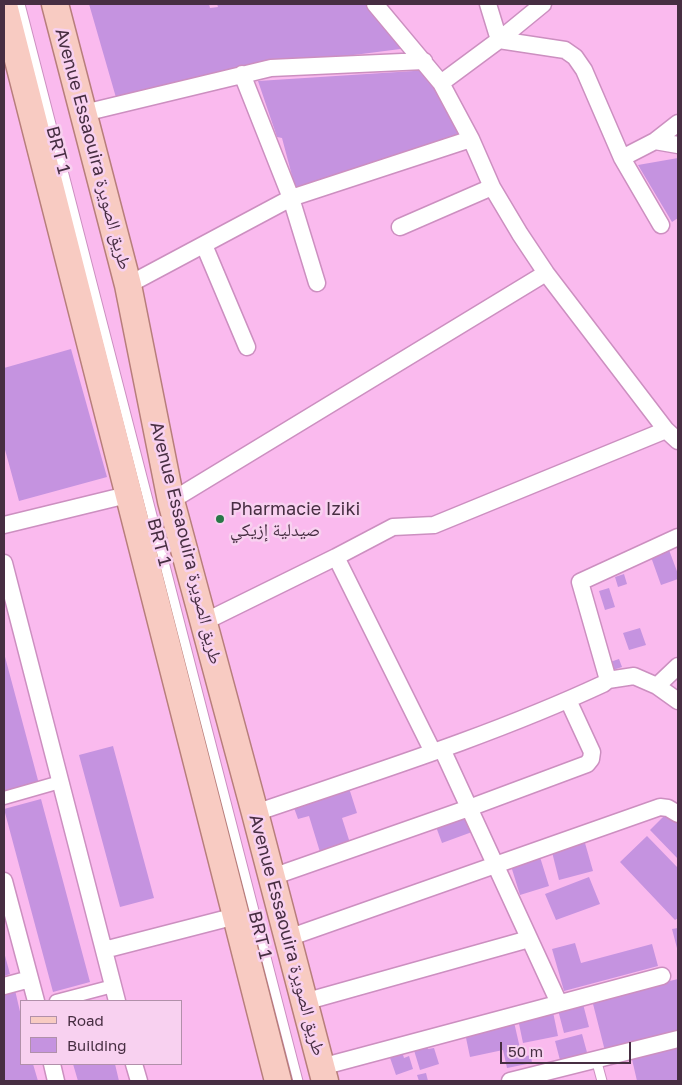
<!DOCTYPE html>
<meta charset="utf-8">
<style>
body{margin:0}
#map{position:relative;width:682px;height:1085px;overflow:hidden;background:#fabaee;font-family:"Golos Text",sans-serif}
canvas{display:block}
.frame{position:absolute;inset:0;border:5px solid #472e42;pointer-events:none}
.legend{position:absolute;left:20px;top:1000px;width:162px;height:65px;box-sizing:border-box;background:#f8d1f0;border:1px solid #b190aa;margin:0;padding:6px 9px;list-style:none;font-size:15px;color:#472e42}
.legend li{display:flex;align-items:center;gap:10px;height:25px}
.legend b{width:25px;border:1px solid #b190aa}
.scale{position:absolute;left:500px;top:1042px;width:131px;height:22px;box-sizing:border-box;border:2px solid #472e42;border-top:0;padding-left:6px;font-size:15px;line-height:18px;white-space:nowrap;color:#472e42;-webkit-text-stroke:4px #f8d1f0;paint-order:stroke}
</style>
<div id="map">
<canvas width="682" height="1085"></canvas>
<div class="frame"></div>
<ul class="legend">
<li><b style="height:6px;background:#f8cbc2"></b>Road</li>
<li><b style="height:14px;background:#c593e0"></b>Building</li>
</ul>
<div class="scale">50 m</div>
</div>
<script>
const context = document.querySelector('canvas').getContext('2d');
context.lineJoin = 'round';
function fill(path, color) {
  context.fillStyle = color;
  context.fill(path, 'evenodd');
}
function trace(path, color, width, dash) {
  context.strokeStyle = color;
  context.lineWidth = width;
  context.lineCap = dash ? 'butt' : 'round';
  context.setLineDash(dash || []);
  context.stroke(path);
}
function drawText(font, color, halo, rows, align = 'center') {
  context.font = font + ' "Golos Text","Noto Naskh Arabic",sans-serif';
  context.lineWidth = 5;
  context.setLineDash([]);
  context.textBaseline = 'middle';
  context.strokeStyle = halo;
  context.fillStyle = color;
  for (const [text, x, y, turn = 0] of rows) {
    context.save();
    context.translate(x, y);
    context.rotate((+turn || 0) * Math.PI / 180);
    context.textAlign = isNaN(turn) ? turn : align;
    if (halo) context.strokeText(text, 0, 0);
    context.fillText(text, 0, 0);
    context.restore();
  }
}
fill(new Path2D(`
 M89,4h120l1,4 8,-1 -1,-3h153l38,44 -170,22 -121,31z
 M429,70l35,65 -77,26 -92,26 -13,-49 -5,-1 -19,-56z
 M678,158v60l-6,4 -34,-57z
 M71,349l36,128 -88,24 -15,-55v-78z
 M669,550l9,24v5l-17,6 -10,-28z
 M624,574l3,10 -9,3 -3,-10z
 M609,588l6,19 -10,3 -6,-19z
 M640,628l6,17 -17,5 -6,-17z
 M4,653l35,131 -35,10z
 M619,659l3,8 -12,4 -3,-8z
 M113,746l41,152 -34,9 -41,-152z
 M349,788l8,25 -15,5 8,25 -30,9 -11,-36 -11,3 -5,-14z
 M41,799l49,183 -37,10 -49,-183z
 M668,812l10,10v37l-28,-29z
 M465,813l7,19 -30,11 -7,-19z
 M647,836l31,32v50l-3,2 -55,-58z
 M585,843l8,28 -34,9 -7,-28z
 M540,857l9,29 -29,9 -9,-29z
 M589,877l11,27 -44,16 -11,-26z
 M678,928v24l-6,-23z
 M575,943l6,20 71,-19 6,22 -94,25 -12,-42z
 M4,952l6,22 -6,2z
 M678,979v54l-73,18 -13,-51z
 M15,990l6,26v48h12l5,17h-34v-88z
 M583,1004l6,23 -25,6 -6,-23z
 M553,1012l5,24 -35,7 -5,-24z
 M514,1022l8,35 9,-2 1,8 -25,5 -4,-18 -33,7 -5,-24z
 M582,1034l6,22 -27,8 -6,-23z
 M426,1043l2,6 6,-1 5,16 -19,6 -7,-23z
 M678,1044v37h-41l-6,-26z
 M401,1048l3,10 5,-2 4,13 -17,6 -8,-23z
 M73,1064h42l4,17h-41z
 M426,1073l2,8h-9l-2,-6z`), '#c593e0');
const service = new Path2D(`
 M20,4l278,1077
 M596,1059l6,22`);
const pedestrian = new Path2D(`
 M4,798l56,-16
 M56,1001l57,-15`);
const minor = new Path2D(`
 M375,4l66,79 58,-43 44,-36
 M488,4l11,36 66,10 10,7 9,13 38,88 39,67
 M242,74l49,124 26,85
 M441,83l30,56 21,48 28,47 26,39 120,157 12,11
 M84,113l187,-45 153,-7
 M655,141l23,4
 M622,158l33,-17 23,-18
 M400,227l92,-40
 M204,245l43,102
 M128,285l163,-87 180,-59
 M171,501l375,-228
 M4,525l123,-30
 M336,557l97,195
 M4,563l113,438
 M204,622l132,-65 57,-30 41,-2 232,-95
 M608,680l-28,-98 98,-45
 M657,686l21,-20
 M442,749l117,254
 M255,813c117,-40 236,-77 348,-129l5,-4 26,-4 23,10 21,15
 M272,877l197,-69 118,-44 4,-5 1,-7 -24,-52
 M4,881l32,120
 M288,938l372,-131 8,1 10,6
 M104,950l132,-34
 M4,986l26,-7
 M304,1002l225,-63
 M52,1064l4,17
 M134,1064l5,17
 M321,1067l341,-91
 M510,1081l168,-42`);
const primary = new Path2D(`
 M55,4l73,281 43,216 84,312 70,268
 M4,5l274,1076`);
trace(service, '#cc8fc0', 11);
trace(pedestrian, '#cc8fc0', 15);
trace(minor, '#cc8fc0', 19);
trace(primary, '#b77e7b', 29);
trace(service, '#fff', 9);
trace(pedestrian, '#fff', 12);
trace(minor, '#fff', 16);
trace(primary, '#f8cbc2', 26);
for (const [x, y, r, color] of [
 [220,519,5,"#287747"]
]) {
  const dot = new Path2D();
  dot.arc(x, y, r, 0, 2 * Math.PI);
  context.fillStyle = color;
  context.fill(dot);
  trace(dot, '#f8d1f0', 2);
}
drawText('18px', '#472e42', '#f8d1f0', [
 ["Avenue Essaouira طريق الصويرة",93,149,75],
 ["BRT 1",58,150,75],
 ["BRT 1",159,542,75],
 ["Avenue Essaouira طريق الصويرة",186,543,76],
 ["BRT 1",260,935,76],
 ["Avenue Essaouira طريق الصويرة",287,935,75]
]);
drawText('18px', '#472e42', '#f8d1f0', [
 ["Pharmacie Iziki",230,509],
 ["صيدلية إزيكي",230,530]
], 'left');
</script>
